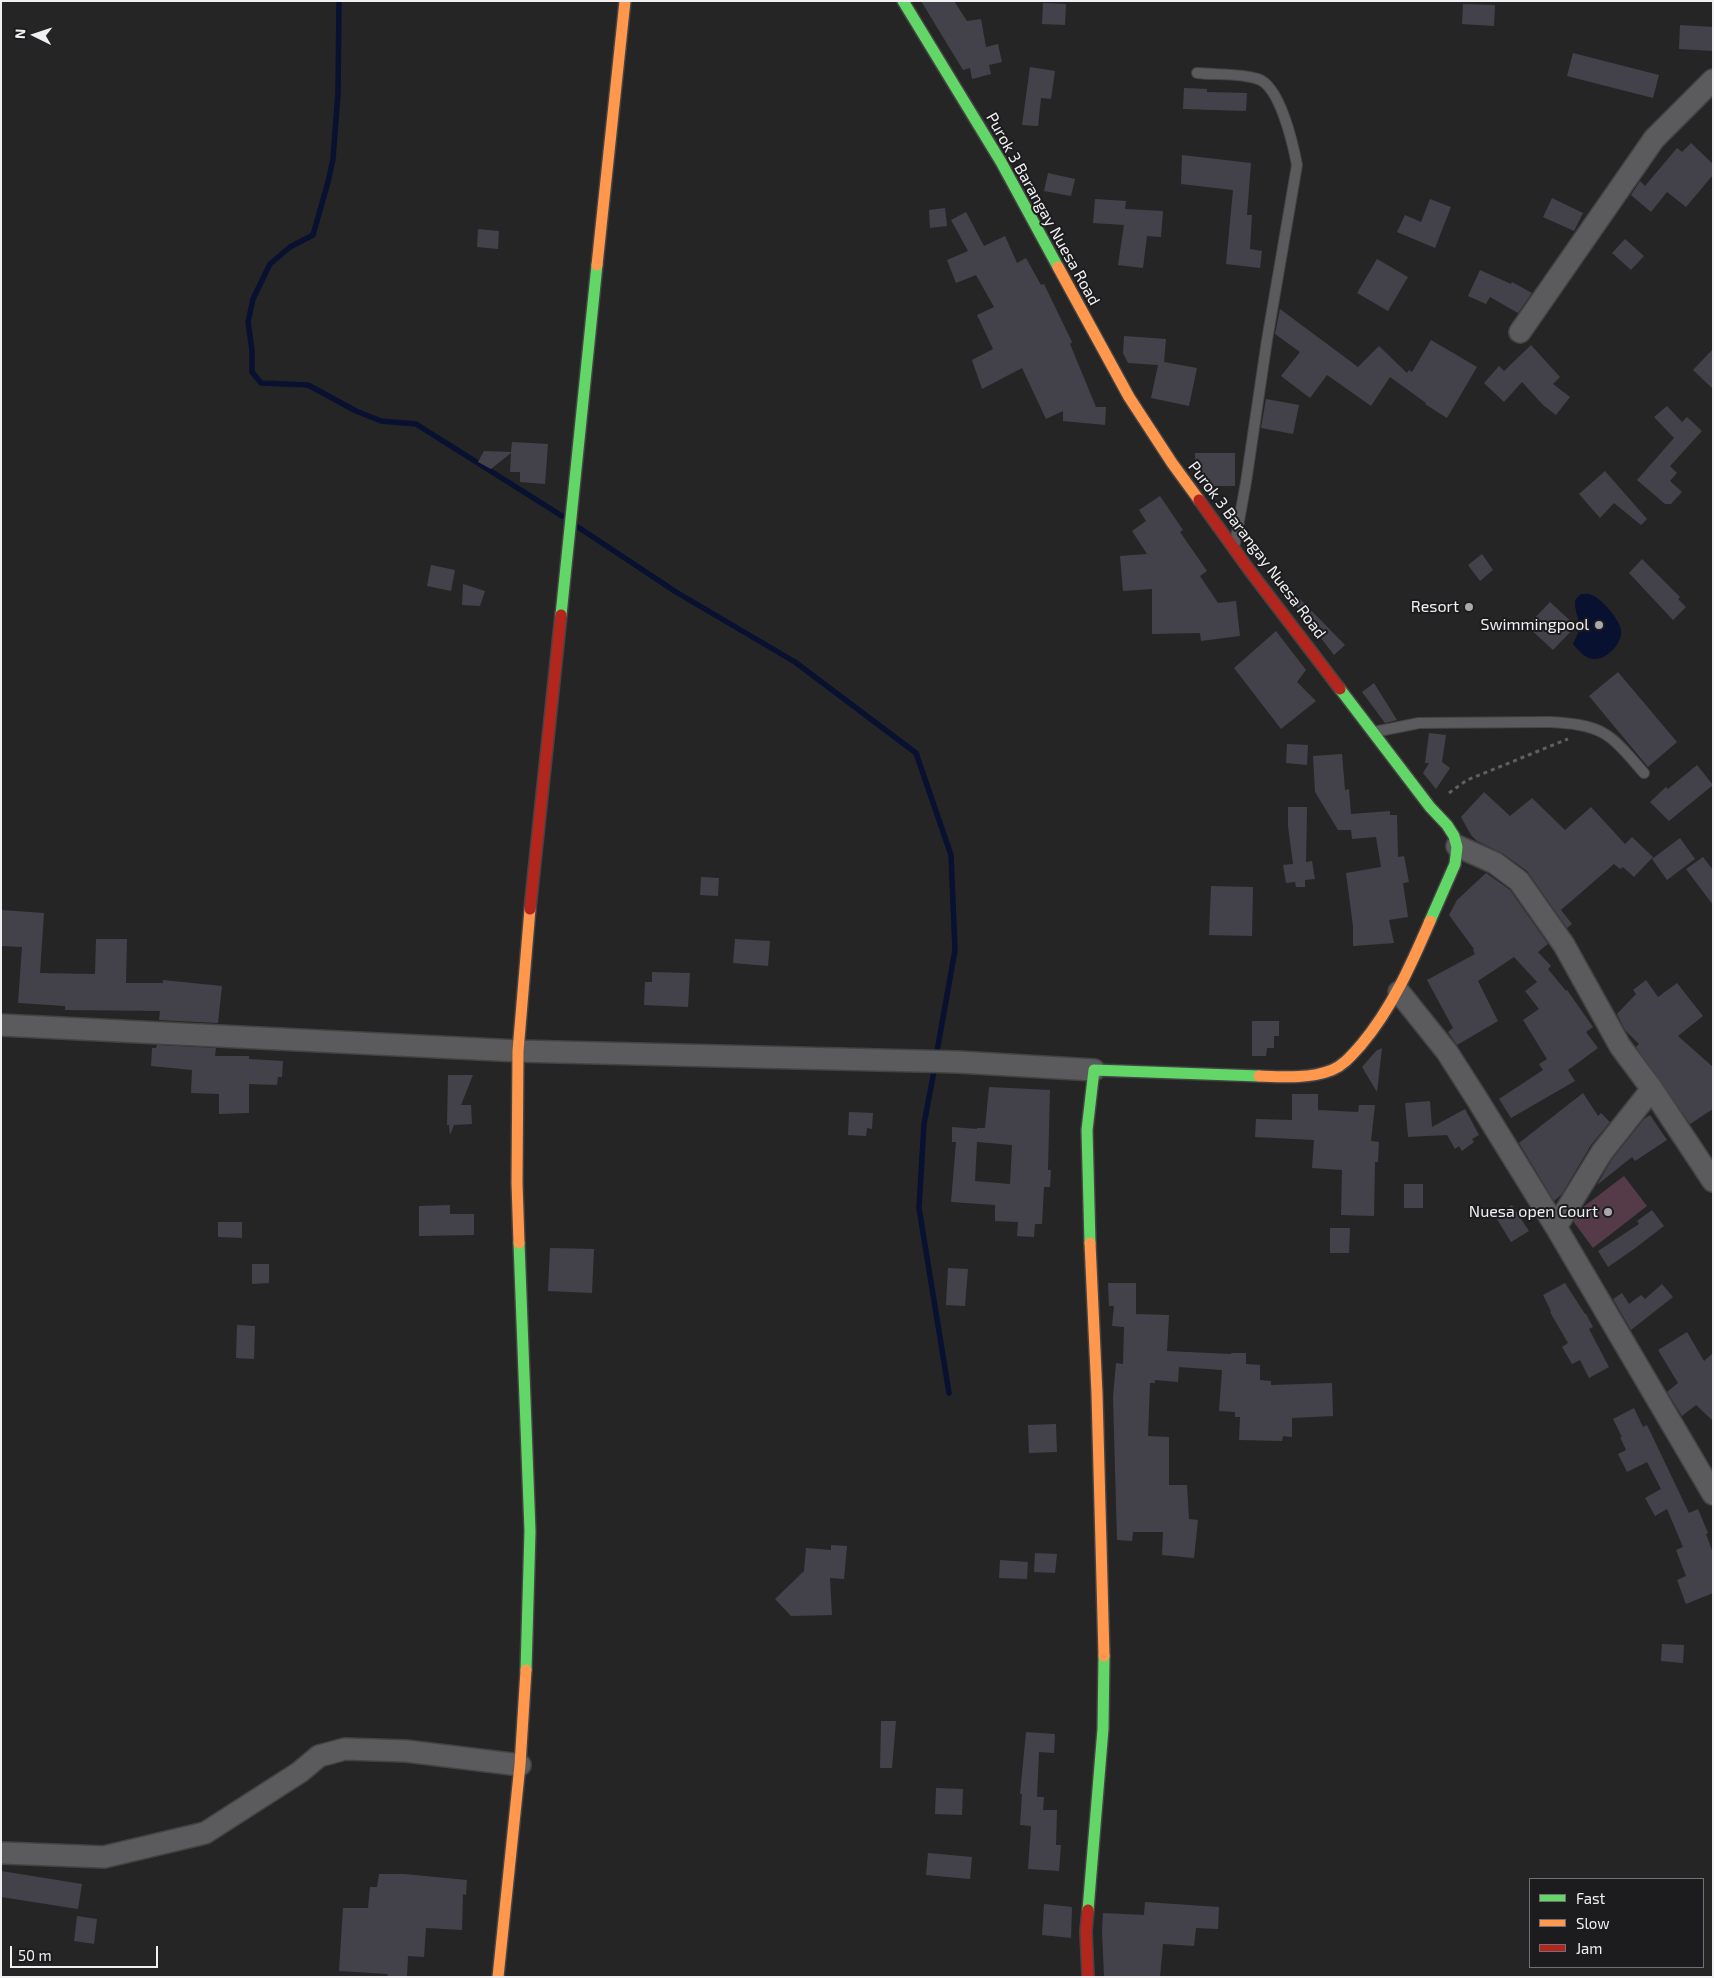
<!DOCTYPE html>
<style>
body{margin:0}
#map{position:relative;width:1714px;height:1978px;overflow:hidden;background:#262526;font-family:"Exo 2",sans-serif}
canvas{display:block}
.frame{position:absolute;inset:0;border:2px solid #f0eff1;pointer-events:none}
.legend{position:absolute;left:1529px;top:1878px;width:175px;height:90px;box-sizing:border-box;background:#1c1b1e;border:1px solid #717072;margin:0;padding:6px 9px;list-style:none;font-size:15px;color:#f0eff1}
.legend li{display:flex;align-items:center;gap:10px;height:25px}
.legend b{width:25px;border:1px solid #717072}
.north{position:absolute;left:10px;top:10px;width:50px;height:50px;-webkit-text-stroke:4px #1c1b1e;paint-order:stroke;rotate:274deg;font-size:14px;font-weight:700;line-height:20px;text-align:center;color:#f0eff1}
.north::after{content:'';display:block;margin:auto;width:18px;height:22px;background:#f0eff1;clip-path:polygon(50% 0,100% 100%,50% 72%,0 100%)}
.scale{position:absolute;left:10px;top:1946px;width:148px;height:22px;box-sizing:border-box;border:2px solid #f0eff1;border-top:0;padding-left:6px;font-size:15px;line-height:18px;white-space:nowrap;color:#f0eff1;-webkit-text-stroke:4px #1c1b1e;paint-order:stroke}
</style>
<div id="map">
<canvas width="1714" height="1978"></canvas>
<div class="frame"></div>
<ul class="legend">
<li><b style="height:6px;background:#63d668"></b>Fast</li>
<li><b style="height:6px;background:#ff974d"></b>Slow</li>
<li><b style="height:6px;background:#b3261e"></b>Jam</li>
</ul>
<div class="north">N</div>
<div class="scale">50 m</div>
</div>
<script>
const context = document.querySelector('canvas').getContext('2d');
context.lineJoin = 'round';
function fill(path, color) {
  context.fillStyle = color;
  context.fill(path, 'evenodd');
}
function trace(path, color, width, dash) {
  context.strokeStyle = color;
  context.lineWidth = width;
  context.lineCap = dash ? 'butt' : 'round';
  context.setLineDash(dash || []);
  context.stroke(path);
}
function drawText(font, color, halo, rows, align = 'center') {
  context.font = font + ' "Exo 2",sans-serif';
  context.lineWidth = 4;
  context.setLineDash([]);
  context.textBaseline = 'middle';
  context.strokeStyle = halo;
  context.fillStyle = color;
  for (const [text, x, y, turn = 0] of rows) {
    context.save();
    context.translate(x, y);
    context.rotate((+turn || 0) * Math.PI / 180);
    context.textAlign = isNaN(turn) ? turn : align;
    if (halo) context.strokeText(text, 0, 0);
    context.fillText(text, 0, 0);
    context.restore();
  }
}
fill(new Path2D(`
 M1624,1176l23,30 -54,42 -23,-31z`), '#543b47');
fill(new Path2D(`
 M1581,594c4,0 7,-1 11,1 10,4 28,25 29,35 2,13 -14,29 -26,29 -10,0 -16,-8 -22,-15 2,-5 6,-11 6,-16 1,-9 -5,-17 -4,-28z`), '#081130');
trace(new Path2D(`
 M339,1l-1,92 -5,66 -5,23 -15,53 -23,12 -20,17 -17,35 -5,23 4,28v22l9,11 47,2 48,26 25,10 35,3 146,92
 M578,527l98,65 119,70 121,91 35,102 4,95 -19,107
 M935,1066l-11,58 -5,84 30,185`), '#081130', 5.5);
fill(new Path2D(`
 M921,1h33l13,20 14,-2 5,28 12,-3 4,18 -13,3 2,9 -19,5 -2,-11 -7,2z
 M1043,3l23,1 -1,21 -23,-1z
 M1463,4l32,1 -1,21 -32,-2z
 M1680,25l33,2v24l-34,-2z
 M1573,53l86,22 -6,23 -86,-22z
 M1030,67l25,4 -4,28 -10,-1 -3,28 -16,-1z
 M1184,88l23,1v3l40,1 -1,18 -63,-2z
 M1691,143l22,21v11l-27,32 -19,-15 -16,20 -20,-17 9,-14 5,5 32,-38 5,4z
 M1182,155l69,8 -4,52h5l-2,34 12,2 -2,17 -34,-4 7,-74 -52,-6z
 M1048,173l27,6 -4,17 -27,-5z
 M1552,198l31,15 -9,18 -31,-14z
 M1095,199l31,2 -1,8 38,2 -2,26 -14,-1 -4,32 -25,-3 6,-40 -31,-2z
 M1430,199l21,8 -16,41 -38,-16 8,-17 16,7z
 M945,208l2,18 -17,2 -1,-18z
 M966,212l18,34 21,-10 12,27 9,-5 15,27 3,-1 28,58 -2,2 26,63h10l-1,18 -42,-4v-10l-17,8 -24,-51 -40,21 -10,-29 21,-11 -16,-34 17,-8 -18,-32 -20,8 -9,-23 21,-9 -17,-31z
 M478,229l21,2 -1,18 -21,-2z
 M1625,239l19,17 -13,14 -19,-17z
 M1377,259l31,18 -20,34 -31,-18z
 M1480,270l31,14 1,-2 20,11 -14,20 -28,-16 -4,7 -18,-8z
 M1280,309l78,58 21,-21 28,27 2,-3 3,2 19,-32 46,27 -30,51 -22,-14 1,-1 -36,-26 -19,29 -44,-31 -17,23 -29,-22 19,-24 -25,-18z
 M1124,336l42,3 -2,23 33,6 -8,38 -38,-8 7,-33 -30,-2 -5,-10z
 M1531,345l29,32 -7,7 17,13 -14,18 -13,-10 -21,-23 -18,20 -20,-19 15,-17 5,5z
 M1713,349v40l-20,-19z
 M1266,399l33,6 -6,29 -32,-6z
 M1667,406l15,16 5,-5 15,14 -32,35 7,7 -7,8 12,11 -11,12h-6l-28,-24 37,-42 -20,-21z
 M512,442l36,2 -3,40 -25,-2v-10h-10l1,-19 -20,16 -13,-7 6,-11 27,1z
 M1195,453h40v33h-27l-13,-18z
 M1605,471l42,48 -6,6 -27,-22 -14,15 -21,-24z
 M1160,496l23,34 -3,2 27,39 -7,5 18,27 18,-2 4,35 -39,5 -1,-8 -48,1v-45l-29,2 -3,-35 27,-2 -15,-23 14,-10 -7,-11z
 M1482,554l11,16 -13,11 -12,-16z
 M1642,559l38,38 -2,2 8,8 -13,13 -44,-47z
 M431,565l24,5 -4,21 -24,-5z
 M463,584l22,7 -5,15 -18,-1z
 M1299,598l46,47 -11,10 -40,-52z
 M1550,602l26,24 -23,24 -26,-24z
 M1276,631l30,39 -9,12 19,19 -35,28 -47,-61z
 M1618,672l59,70 -29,25 -59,-71z
 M1374,683l23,37 -12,3 -23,-31z
 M1429,733l17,2 -4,27 8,6 -14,21 -13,-16 6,-10h-4z
 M1287,744l21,1 -1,20 -21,-2z
 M1342,754l3,36 4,-1 2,25 39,-3v4h7l1,42 6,-1 5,26 -6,1 5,34 -19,3 5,23 -41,3v-20l-7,-53 35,-6 -5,-30 -24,2 -1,-9h-13l-23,-38 -2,-36z
 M1697,765l16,20 -44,36 -19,-19 16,-15 2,2z
 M1484,792l26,24 22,-18 33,32 26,-23 34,37 7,-7 21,20 -19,20 -11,-10 -3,2 -6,-5 -53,46 11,14 -5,4 -40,-57 -25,-18 -25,-12 -6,-6 -10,-18z
 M1288,807h19l-1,55 6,-1 3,18 -10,1v7h-9l-1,-5 -9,1 -3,-18 10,-1 -5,-38z
 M1680,838l15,21 -28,21 -15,-21z
 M1703,857l10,13v35l-27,-36z
 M1486,873l24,17 38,54 -10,8 13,14 -3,3 18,22 1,-1 26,37 -7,5 12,16 -30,22 7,11 -64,37 -12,-19 44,-29 -4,-6 8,-5 -24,-39 16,-11 -14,-18 12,-9 -23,-25 -36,24 20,40 -41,24 -9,-13 5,-4 -26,-48 48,-26 -2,-4 1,-1 -25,-34 8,-15z
 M701,877l18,1 -1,18 -18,-1z
 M1211,886l42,1 -1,49 -43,-1z
 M1,910l43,3 -4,60 55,1 1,-35h31l-1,44h37v-3l59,6 -4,37 -59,-3 1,-9 -95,-1v-4l-47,-3 4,-56 -21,-1z
 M735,939l35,2 -2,25 -35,-3z
 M652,972l38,1 -2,34 -44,-2 1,-23h7z
 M1646,980l12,17 19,-14 26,33 -25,20 35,31v42l-23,15 -54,-77 3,-3 -14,-14 -8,-16 19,-20 -3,-4z
 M1252,1021h27v15h-5v12h-7l-1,8h-14z
 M157,1045l59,3 -1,8h34v3l34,2 -1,16h-4l-1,8 -28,-1v29l-30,1v-20l-28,-1 1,-23 -41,-4 1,-18h4z
 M1382,1048l-5,44 -15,-25 14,-16z
 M448,1075h25l-12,30h10l1,19 -18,1 -4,10 -1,-10h-2z
 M989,1087l61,3 -2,80h3l-1,17h-6l-2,37h-7l-1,13 -17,-1 1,-14 -23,-1v-16l-44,-3 5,-60h-4v-15l25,2v-1h8zM977,1142l35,3 -2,39 -35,-3z
 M1583,1093l15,23 3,-3 9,9 -19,23 -29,49 -8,7 -35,-58z
 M1292,1094h26v16l40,2 1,-7h16l-4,36 8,1 -1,20h-3l-1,54 -33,-1 1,-45 -30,-2 2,-28 -59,-3 1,-18 36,1z
 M1430,1101l2,26 33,-18 14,26 -7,4 2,3 -12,9 -3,-5 -4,3 -8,-14 -39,2 -3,-34z
 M849,1112l24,1 -1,16 -5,-1 -1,8 -18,-1z
 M1650,1115l17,25 -32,21 -3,-4 -35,28 15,-26 32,-40z
 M1404,1184h19v24h-19z
 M450,1205v9h24v21l-55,1v-30z
 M1512,1205l17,26 -18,11 -16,-26z
 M1652,1210l12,16 -30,23 -26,18 -10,-16 41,-27 -2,-3z
 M218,1222h24v16l-24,-1z
 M1330,1228h20l-1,25h-19z
 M550,1248l44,1 -2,44 -44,-2z
 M252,1264h17v19l-17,1z
 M948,1268l20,1 -3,37 -19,-1z
 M1108,1283h28v31l33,1 -2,36 64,3v-1h15v11l14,1v15l11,1v4l61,-2 1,33 -41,2v19l-9,-1 -1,5 -43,-1 1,-23h-5v-5l-16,-1 3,-41 -43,-3 -1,15 -23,-2v3h-5l-2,53 21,1v48h18l2,34 9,1 -4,38 -32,-3 1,-23h-30l-1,9 -15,-1 -4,-143 3,-34 7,1 1,-37 -12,-1 2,-20h-5z
 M1565,1283l20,31h1l7,13 -4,2 20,38 -20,11 -9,-18 -8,4 -10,-17 6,-4 -18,-31 1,-1 -8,-16z
 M1662,1284l11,13 -42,33 -18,-31 9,-6 7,11 12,-9 4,4z
 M237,1325l18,1 -1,33 -18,-1z
 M1687,1332l17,29 9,-8v68l-17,-16 -14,11 -15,-24 11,-9 -20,-33z
 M1634,1408l9,19 4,-2 42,88 9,-4 10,24 -2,1 7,19v40l-27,11 -9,-24 9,-4 -10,-26 7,-3 -16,-38 -12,7 -10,-18 16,-9 -14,-27 -20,10 -9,-18 8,-4 -6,-13h2l-9,-18z
 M1056,1424l1,28 -28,1 -1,-28z
 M831,1545l16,1 -3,33 -14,-1 2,37 -41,1 -16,-17 29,-28 2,-23 25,2z
 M1035,1553l22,1 -2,19 -21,-1z
 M1000,1560l28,2 -1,17 -28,-1z
 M1662,1644l22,1 -1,18 -22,-2z
 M881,1721h15l-4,47h-12z
 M1026,1732l29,2 -1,19 -15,-1 -2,45h7l-1,13h14l-1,35h5l-2,26 -31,-2 3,-43 -11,-1 2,-31h-2z
 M936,1788l27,1 -1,26 -27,-1z
 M928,1853l44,4 -2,22 -44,-4z
 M1,1871l81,13 -4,25 -77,-12z
 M379,1874h25l63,6 -1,15 -3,-1 -1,36 -36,-2 -2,29 -16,-1 -1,21h-20l1,-3 -49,-3 4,-63h25l2,-21h7z
 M1145,1902l74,5 -1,22 -22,-1 -2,18 -31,-2 -3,33 -56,-1 -2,-45 1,-18 41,2z
 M1044,1904l28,3 -1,31 -29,-3z
 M77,1916l20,3 -3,25 -20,-3z`), '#43424b');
const lane = new Path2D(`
 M1197,73c18,2 44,0 61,6 22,7 35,65 39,86l-30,175 -21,142 -11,61
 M1374,732l45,-9 129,-1c18,1 41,2 57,12 14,8 28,27 39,39`);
const street = new Path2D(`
 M1520,332l134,-193 59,-59
 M1457,846l38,17 24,18 45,64 56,101 32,43 61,92
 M1399,992l48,60 30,47 79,128 157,267
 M1,1025l517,26 440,11 136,8
 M1556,1227l46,-75 50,-63
 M3,1853l101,4 101,-24 95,-61 19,-16 26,-7 61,2 114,14`);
const fast = new Path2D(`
 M903,1l98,161 57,105
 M561,615l36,-350
 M1340,689l90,118 17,18 7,11 3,11 -2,17 -25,57
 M519,1243l11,288 -4,139
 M1090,1243l-3,-113 7,-60 165,6
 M1088,1910l15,-181 1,-73`);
const slow = new Path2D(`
 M597,265l28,-264
 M1058,267l71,130 43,66 27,37
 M1259,1076c24,1 50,3 73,-6 12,-5 20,-15 29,-25 31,-37 50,-80 69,-124
 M519,1243l-2,-60 1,-132 12,-142
 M1090,1243l7,151 7,262
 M498,1977l22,-212 6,-95`);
const jam = new Path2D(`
 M1199,500l51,71 90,118
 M530,909l31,-294
 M1088,1910l-2,21 2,46`);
trace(lane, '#444344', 12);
trace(street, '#444344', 24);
trace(fast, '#444344', 14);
trace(slow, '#444344', 14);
trace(jam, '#444344', 14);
trace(new Path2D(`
 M1449,793l18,-13 101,-41`), '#606061', 3, [4, 4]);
trace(lane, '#5b5a5c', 10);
trace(street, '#5b5a5c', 21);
trace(fast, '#63d668', 11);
trace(slow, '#ff974d', 11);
trace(jam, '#b3261e', 11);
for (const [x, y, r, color] of [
 [1469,607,5,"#a9a8aa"],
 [1599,625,5,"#a9a8aa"],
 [1608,1212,5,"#a9a8aa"]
]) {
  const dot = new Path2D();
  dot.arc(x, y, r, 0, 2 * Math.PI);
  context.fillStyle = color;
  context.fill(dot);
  trace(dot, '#1c1b1e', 2);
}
drawText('16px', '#f0eff1', '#1c1b1e', [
 ["Purok 3 Barangay Nuesa Road",1043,209,61],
 ["Purok 3 Barangay Nuesa Road",1257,550,53]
]);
drawText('16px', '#f0eff1', '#1c1b1e', [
 ["Resort",1459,607],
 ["Swimmingpool",1589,625],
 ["Nuesa open Court",1598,1212]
], 'right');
</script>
